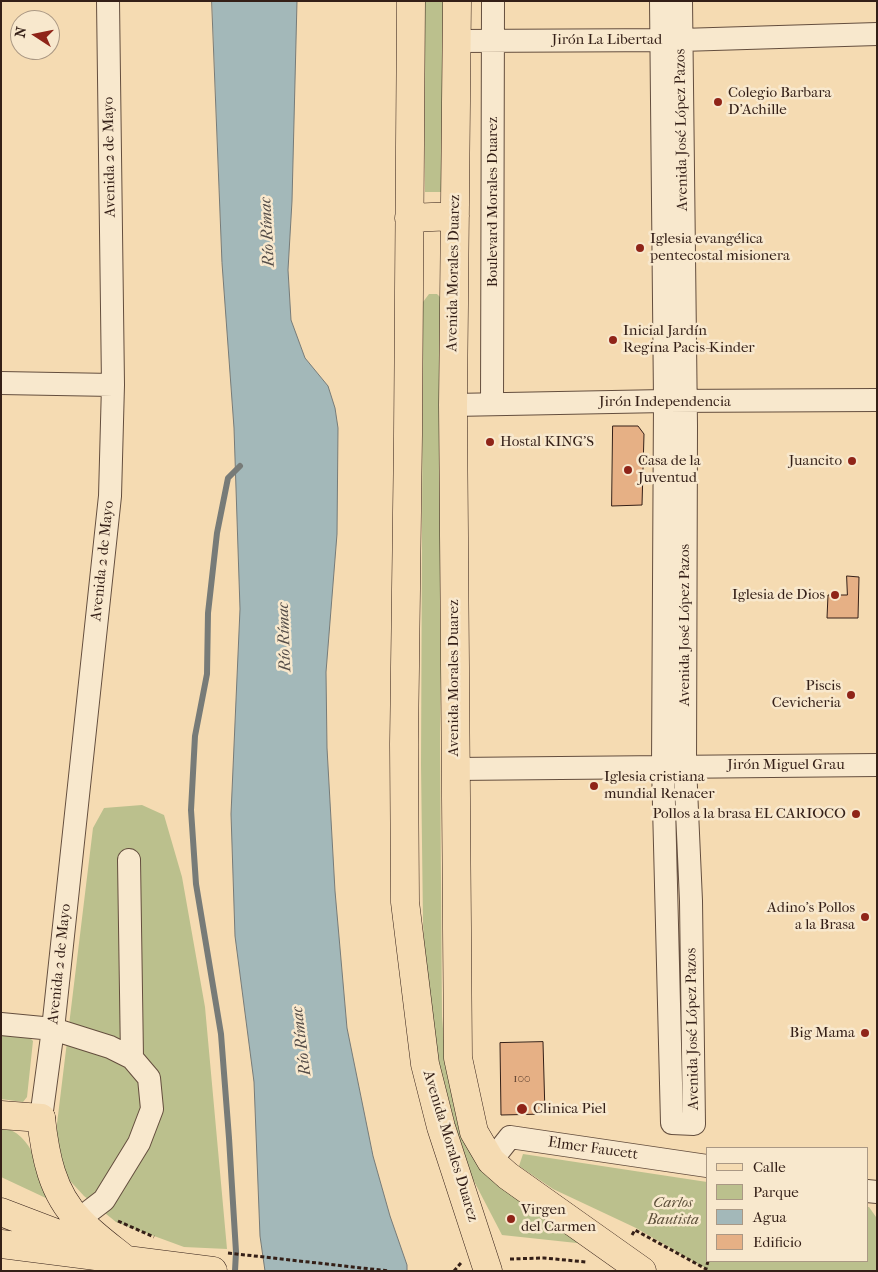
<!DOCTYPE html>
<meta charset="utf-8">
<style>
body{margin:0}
#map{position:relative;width:878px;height:1272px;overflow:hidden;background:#f5dbb2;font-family:"IM FELL French Canon",serif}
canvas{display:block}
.frame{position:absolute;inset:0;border:2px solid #341f17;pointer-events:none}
.legend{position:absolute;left:706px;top:1147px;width:162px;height:115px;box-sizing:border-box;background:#f8e8cd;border:1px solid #aa9884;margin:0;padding:6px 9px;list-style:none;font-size:15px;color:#341f17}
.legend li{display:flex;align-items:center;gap:10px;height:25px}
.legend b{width:25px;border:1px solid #aa9884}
.north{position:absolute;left:10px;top:10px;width:50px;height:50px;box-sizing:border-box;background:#f8e8cd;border:1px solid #aa9884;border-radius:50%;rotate:281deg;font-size:14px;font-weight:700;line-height:20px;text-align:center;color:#341f17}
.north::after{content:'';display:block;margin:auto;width:18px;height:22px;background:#8f2418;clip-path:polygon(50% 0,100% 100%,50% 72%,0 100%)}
</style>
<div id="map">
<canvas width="878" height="1272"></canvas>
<div class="frame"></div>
<ul class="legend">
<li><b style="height:6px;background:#f5dbb2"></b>Calle</li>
<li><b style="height:14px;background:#bbc08d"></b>Parque</li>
<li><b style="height:14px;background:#a3b8b9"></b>Agua</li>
<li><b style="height:14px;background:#e6b085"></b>Edificio</li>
</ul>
<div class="north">N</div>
</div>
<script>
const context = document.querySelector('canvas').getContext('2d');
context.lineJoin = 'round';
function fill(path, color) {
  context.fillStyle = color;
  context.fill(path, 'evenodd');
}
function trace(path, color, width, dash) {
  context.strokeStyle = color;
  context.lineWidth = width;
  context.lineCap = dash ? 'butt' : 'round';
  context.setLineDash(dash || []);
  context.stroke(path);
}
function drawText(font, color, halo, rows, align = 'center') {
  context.font = font + ' "IM FELL French Canon",serif';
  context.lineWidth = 5;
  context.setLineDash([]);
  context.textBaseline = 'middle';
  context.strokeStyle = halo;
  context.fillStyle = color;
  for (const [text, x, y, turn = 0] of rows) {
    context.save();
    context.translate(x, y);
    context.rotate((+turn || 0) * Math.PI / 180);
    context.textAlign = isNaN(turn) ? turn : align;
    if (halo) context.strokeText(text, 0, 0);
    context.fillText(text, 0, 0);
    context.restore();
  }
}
fill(new Path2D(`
 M424,1h22v191h-21z
 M429,294h8l8,8 -5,444 2,270 4,51 17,65 123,112 -84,-9 -38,-73 -20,-60 -17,-93 -4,-86 -2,-158 2,-463z
 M142,805l22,10 18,62 23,130 22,242 -43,-2 -68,-25 -32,-26 -23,-25 -5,-39 37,-304 11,-20z
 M1,1034l28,3 4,4 -6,56 -4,5 -22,-3z
 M1,1127c33,6 38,45 47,72l-47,-22z
 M523,1154l184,28v79h160v-54h2l7,10 1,9v45h-167l-74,-43 -83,-39 -34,-23z`), '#bbc08d');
const water = new Path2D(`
 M212,1h85l-5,200 -4,69 3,50 14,38 23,28 7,22 3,20 -1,106 -11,138 1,76 8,143 12,137 26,128 17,60 17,49v6h-142l-5,-35 -6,-154 -19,-146 -4,-122 9,-205 -6,-181 -12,-165z`);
fill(water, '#a3b8b9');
trace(water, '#777b78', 1);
trace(new Path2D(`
 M235,1271l1,-19 -7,-114 -8,-104 -25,-150 -5,-74 4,-74 12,-62 1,-61 9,-80 11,-55 12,-12`), '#777b78', 6);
const building = new Path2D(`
 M613,426h25l6,8 -2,71 -30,1z
 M847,576l12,1 -1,41h-31l1,-23h19z
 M543,1042l2,72 -44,1 -1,-72z`);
fill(building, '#e6b085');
trace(building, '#341f17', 1);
const minor = new Path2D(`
 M661,1l4,400 -2,365 9,357 22,1 -3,-223 -6,-135 1,-340 -5,-425
 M457,41l224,-1 196,-6
 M1,383l112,2
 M492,404l1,-403
 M453,405l212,-4 212,-1
 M455,769l422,-4
 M129,860l3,198
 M1,1024l52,5 57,18 22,11 17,20 3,31 -13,34 -35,57 -26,20
 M41,1118l12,-89 57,-533 3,-111 -5,-384
 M491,1161l19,-24 197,29
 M867,1191l10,1`);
const major = new Path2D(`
 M1,1115l40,3`);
const highway = new Path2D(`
 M411,1l-3,434 -4,309 1,158 20,162 16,63 47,144
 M457,1l-4,404 5,653 16,74 17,29 17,15 134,95
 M409,218l46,-2
 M41,1118c4,37 11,75 38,102 14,15 31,27 47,40
 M1,1212l84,32
 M1,1244l212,27`);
trace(minor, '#644e3e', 24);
trace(major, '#341f17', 29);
trace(highway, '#341f17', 29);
trace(new Path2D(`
 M118,1221l36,16
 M632,1235l3,-5 71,39 2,-8
 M228,1253l161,18
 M510,1259l34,-1 42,4
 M454,1271l7,-8`), '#341f17', 3, [4, 2.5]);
trace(minor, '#f8e8cd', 22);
trace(major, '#f5dbb2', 28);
trace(highway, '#f5dbb2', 28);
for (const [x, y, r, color] of [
 [718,102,5,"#8f2418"],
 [640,248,5,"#8f2418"],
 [613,340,5,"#8f2418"],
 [490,442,5,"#8f2418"],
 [852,461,5,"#8f2418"],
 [628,470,5,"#8f2418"],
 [835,595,5,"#8f2418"],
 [851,695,5,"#8f2418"],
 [594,786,5,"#8f2418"],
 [856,814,5,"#8f2418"],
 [865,917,5,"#8f2418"],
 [865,1033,5,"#8f2418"],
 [522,1109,6,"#8f2418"],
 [511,1219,5,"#8f2418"]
]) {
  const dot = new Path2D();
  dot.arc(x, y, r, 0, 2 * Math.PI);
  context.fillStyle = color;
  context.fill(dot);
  trace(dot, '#f8e8cd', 2);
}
drawText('12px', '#604332', null, [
 ["100",522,1079]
]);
drawText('15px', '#341f17', '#f8e8cd', [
 ["Jirón La Libertad",607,40],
 ["Avenida José López Pazos",682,130,-91],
 ["Avenida 2 de Mayo",110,157,-91],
 ["Boulevard Morales Duarez",493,202,-90],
 ["Avenida Morales Duarez",454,273,-89],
 ["Jirón Independencia",665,402],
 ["Avenida 2 de Mayo",103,561,-84],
 ["Avenida José López Pazos",685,625,-90],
 ["Avenida Morales Duarez",454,678,-90],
 ["Jirón Miguel Grau",786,765],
 ["Avenida 2 de Mayo",60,964,-84],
 ["Avenida José López Pazos",693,1029,-91],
 ["Avenida Morales Duarez",450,1146,73],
 ["Elmer Faucett",593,1149,8]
]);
drawText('15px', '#341f17', '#f8e8cd', [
 ["Colegio Barbara",728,93],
 ["D'Achille",728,110],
 ["Iglesia evangélica",650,239],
 ["pentecostal misionera",650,256],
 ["Inicial Jardín",623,331],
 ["Regina Pacis-Kinder",623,348],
 ["Hostal KING'S",500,442],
 ["Casa de la",638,461],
 ["Juventud",638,478],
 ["Juancito",842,461,"right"],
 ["Iglesia de Dios",825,595,"right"],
 ["Piscis",841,686,"right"],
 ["Cevicheria",841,703,"right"],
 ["Iglesia cristiana",604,777],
 ["mundial Renacer",604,794],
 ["Pollos a la brasa EL CARIOCO",846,814,"right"],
 ["Adino's Pollos",855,908,"right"],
 ["a la Brasa",855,925,"right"],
 ["Big Mama",855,1033,"right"],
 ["Clinica Piel",533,1109],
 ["Virgen",521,1210],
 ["del Carmen",521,1227]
], 'left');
drawText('italic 15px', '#5c4f3a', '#f8e8cd', [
 ["Carlos",673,1203],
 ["Bautista",673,1220]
]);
drawText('italic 16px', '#554d48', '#f8e8cd', [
 ["Río Rímac",268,232,-93],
 ["Río Rímac",285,637,-92],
 ["Río Rímac",302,1041,-97]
]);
</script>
